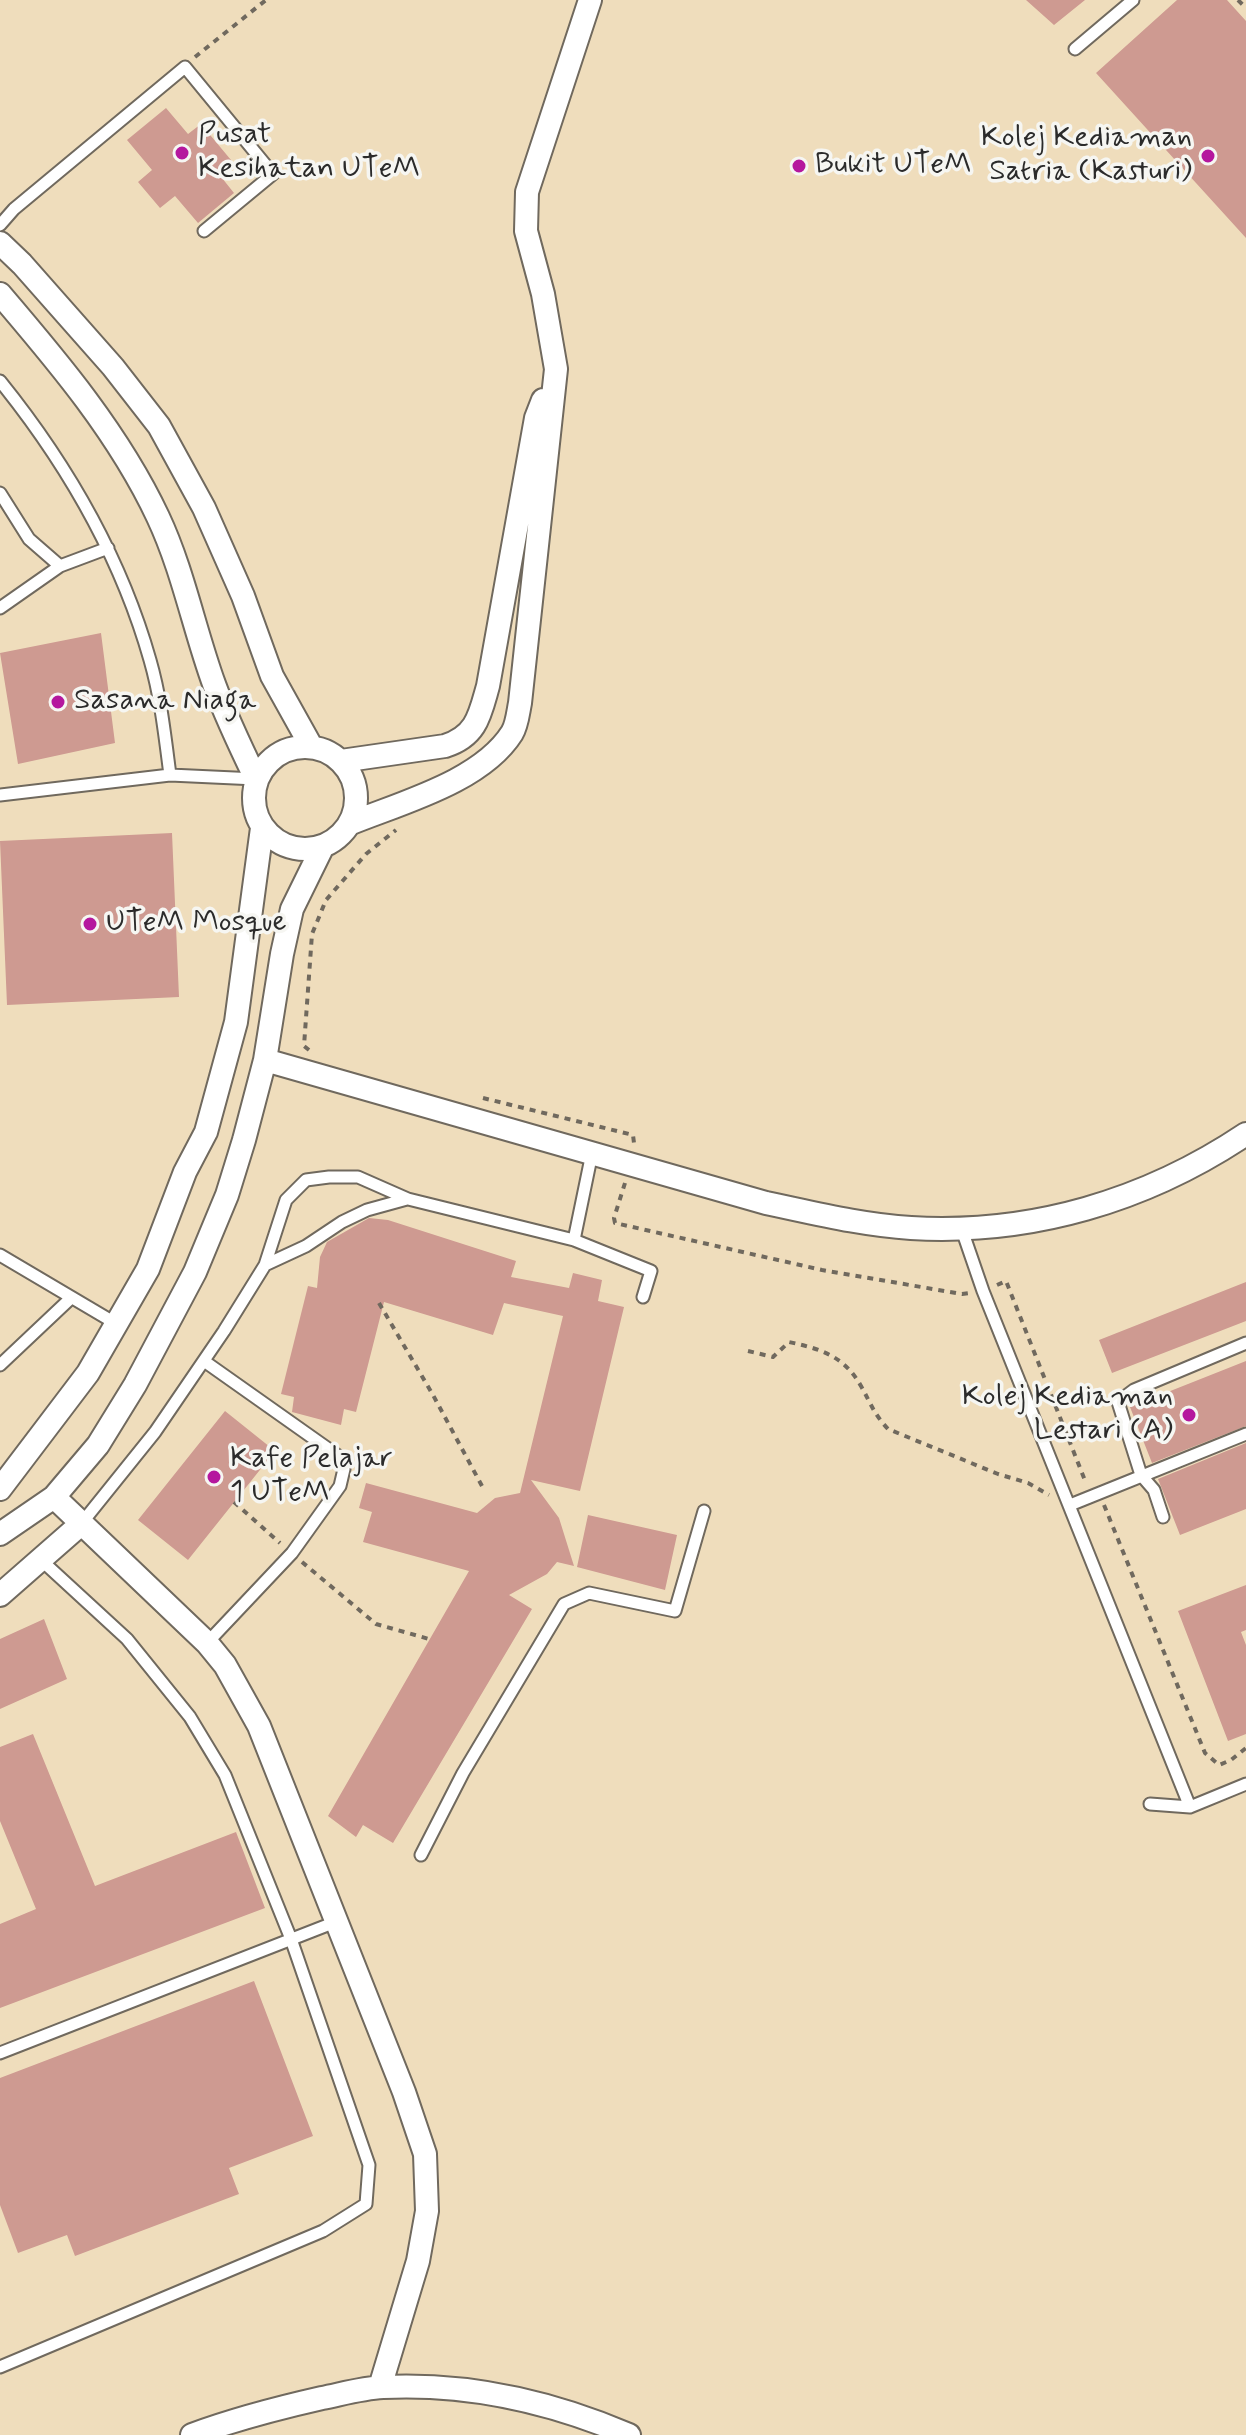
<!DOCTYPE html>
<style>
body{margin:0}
canvas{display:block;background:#efddbc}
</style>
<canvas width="1246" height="2435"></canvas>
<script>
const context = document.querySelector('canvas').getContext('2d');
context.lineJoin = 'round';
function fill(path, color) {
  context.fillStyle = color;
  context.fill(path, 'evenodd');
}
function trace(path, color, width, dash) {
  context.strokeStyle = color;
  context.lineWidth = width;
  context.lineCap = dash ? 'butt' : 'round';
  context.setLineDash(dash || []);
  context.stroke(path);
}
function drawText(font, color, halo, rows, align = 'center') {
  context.font = font + ' Mynerve,sans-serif';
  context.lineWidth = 7;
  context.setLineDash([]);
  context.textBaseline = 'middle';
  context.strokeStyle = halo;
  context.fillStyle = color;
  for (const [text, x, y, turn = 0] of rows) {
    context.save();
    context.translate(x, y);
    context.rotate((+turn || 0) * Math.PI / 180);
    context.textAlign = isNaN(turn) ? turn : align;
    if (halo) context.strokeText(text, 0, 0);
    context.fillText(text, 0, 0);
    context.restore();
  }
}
fill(new Path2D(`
 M1026,0h59l-31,25z
 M1177,0h50l19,21v217l-150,-165z
 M166,108l22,26 13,-10 35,42 -14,12 12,15 -36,30 -23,-27 -15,12 -22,-26 14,-12 -25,-30z
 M101,633l14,110 -97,21 -18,-111z
 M172,833l7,164 -172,8 -7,-164z
 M369,1218l19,2 128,41 -5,16 58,11 4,-15 29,7 -4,21 26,6 -44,184 -49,-11 28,38 15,48 -17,-4 -10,12 -38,21 23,14 -139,234 -30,-18 -7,12 -28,-21 141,-245 -106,-29 9,-30 -13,-4 7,-25 111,30 18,-15 25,-5 43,-177 -59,-13 -11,32 -109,-33 -28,110 -12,-3 -3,16 -49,-13 2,-15 -13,-3 27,-108 9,2 3,-31 7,-15z
 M1246,1282v39l-134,52 -13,-33z
 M1246,1361v65l-94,37 -22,-56z
 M225,1411l50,40 -87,109 -50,-40z
 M1246,1443v66l-66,26 -22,-56z
 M588,1515l89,20 -12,55 -88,-23z
 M1246,1585v45l-5,2 5,13v89l-18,7 -50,-130z
 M44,1619l23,60 -67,30v-70z
 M33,1734l62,152 141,-54 29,76 -265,100v-84l36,-15 -36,-88v-74z
 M254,1981l59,155 -84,32 10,26 -164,62 -8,-21 -49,18 -18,-48v-127z`), '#ce9a91');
const lane = new Path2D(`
 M1075,49l58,-49
 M0,225l14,-16 171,-142 88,107 -69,57
 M0,381c67,83 121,177 150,279 11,38 15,77 20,115
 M0,493l29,46 31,27 48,-18
 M0,608l60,-42
 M0,795l170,-20 86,4
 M962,1230l21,61 207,516 56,-23
 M574,1240l18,-87
 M0,1255l115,68
 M265,1265l41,-19 36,-24 25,-12 40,-11
 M204,1361l133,94 7,14 -4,17 -48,67 -85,90
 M0,1365l71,-67
 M1070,1505l176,-71
 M1163,1517l-9,-27 -13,-15 -23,-73 16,-12 112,-47
 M81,1524l74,-92 69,-101 41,-66 21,-65 20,-20 23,-3h29l50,22 166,41 77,31 -8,26
 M1150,1804l40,3
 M421,1855l42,-82 101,-169 25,-11 86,18 29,-100
 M0,2053l338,-132
 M0,2367l323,-136 43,-27 3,-39 -78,-226 -66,-164 -35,-58 -63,-78 -87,-80`);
const street = new Path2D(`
 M0,243l22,21 91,103 46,59 45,82 39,88 29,80 39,70
 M0,294c59,69 119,140 158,223 25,53 36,112 56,167 12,33 27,64 42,95
 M254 798a51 51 0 1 1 102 0a51 51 0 1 1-102 0Z
 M341,761l104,-15c32,-10 35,-32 43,-60l48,-268 7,-18
 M349,824c51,-21 132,-42 163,-91 5,-8 6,-20 8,-30l36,-334 -13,-75 -17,-63 1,-39 63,-192
 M265,1060l501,143c48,10 96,22 145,25 120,7 235,-27 335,-94
 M0,1489l88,-116 60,-104 37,-97 21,-40 30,-110 26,-194
 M54,1497l153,146 18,22 34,61 145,366 21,62 2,57 -9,50 -38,126
 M0,1534l54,-37 44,-52 37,-60 60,-113 32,-77 17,-55 21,-80 17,-106 10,-45 31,-63
 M0,1595l81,-71
 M192,2435c43,-16 86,-27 130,-37 20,-4 41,-10 61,-11 84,-4 169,15 246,48`);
trace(lane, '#70695e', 15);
trace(street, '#70695e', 26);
trace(new Path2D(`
 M1238,0l8,8
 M195,57l71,-57
 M309,1050l-5,-4 8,-112 14,-34 40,-46 30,-24
 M483,1098l150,37 1,8
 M625,1183l-11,35 1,5 207,47 140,24 7,-1
 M997,1285l9,-4 80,202
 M379,1303l54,92 49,91
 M748,1351l25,6 16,-15c32,7 55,14 72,44 10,18 13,28 27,43l110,45 30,9 21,12
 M234,1502l46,41
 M1104,1505l101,248 14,12 12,-5 15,-12
 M302,1562l74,62 53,15`), '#70695e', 4, [6, 6]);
trace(lane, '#fff', 11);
trace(street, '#fff', 22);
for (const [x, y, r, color] of [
 [182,153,8,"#b5179e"],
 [1208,156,8,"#b5179e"],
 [799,166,8,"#b5179e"],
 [58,702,8,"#b5179e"],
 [90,924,8,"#b5179e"],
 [1189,1415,8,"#b5179e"],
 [214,1477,8,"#b5179e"]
]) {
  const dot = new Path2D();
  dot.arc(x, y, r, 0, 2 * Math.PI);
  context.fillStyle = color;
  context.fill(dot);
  trace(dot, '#f6f6f2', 3);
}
drawText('30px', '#2b2b2b', '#f6f6f2', [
 ["Pusat",198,136],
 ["Kesihatan UTeM",198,170],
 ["Kolej Kediaman",1192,139,"right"],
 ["Satria (Kasturi)",1192,173,"right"],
 ["Bukit UTeM",815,166],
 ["Sasana Niaga",74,702],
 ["UTeM Mosque",106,924],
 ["Kolej Kediaman",1173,1398,"right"],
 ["Lestari (A)",1173,1432,"right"],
 ["Kafe Pelajar",230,1460],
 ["1 UTeM",230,1494]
], 'left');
</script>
